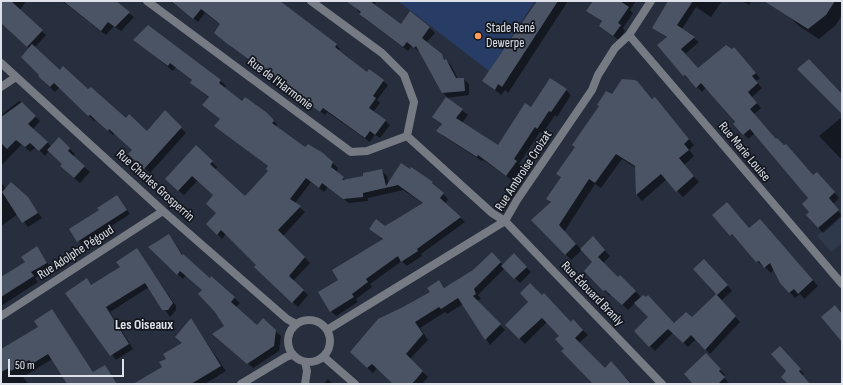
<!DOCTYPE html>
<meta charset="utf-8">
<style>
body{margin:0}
#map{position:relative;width:843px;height:385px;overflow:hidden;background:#272e3d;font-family:"Sofia Sans Condensed",sans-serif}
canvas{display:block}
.frame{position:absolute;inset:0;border:2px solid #dce1ea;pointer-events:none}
.scale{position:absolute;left:8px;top:359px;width:116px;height:18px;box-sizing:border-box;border:2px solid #dce1ea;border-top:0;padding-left:5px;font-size:12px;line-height:14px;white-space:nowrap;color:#dce1ea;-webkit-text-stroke:3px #13161d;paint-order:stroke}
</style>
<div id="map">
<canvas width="843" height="385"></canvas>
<div class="frame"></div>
<div class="scale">50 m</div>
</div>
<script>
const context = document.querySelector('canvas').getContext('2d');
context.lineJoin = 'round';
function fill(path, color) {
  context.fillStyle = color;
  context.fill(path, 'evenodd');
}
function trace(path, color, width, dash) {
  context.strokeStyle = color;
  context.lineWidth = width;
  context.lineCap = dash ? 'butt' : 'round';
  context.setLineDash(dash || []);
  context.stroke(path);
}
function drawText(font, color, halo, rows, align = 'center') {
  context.font = font + ' "Sofia Sans Condensed",sans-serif';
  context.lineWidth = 3.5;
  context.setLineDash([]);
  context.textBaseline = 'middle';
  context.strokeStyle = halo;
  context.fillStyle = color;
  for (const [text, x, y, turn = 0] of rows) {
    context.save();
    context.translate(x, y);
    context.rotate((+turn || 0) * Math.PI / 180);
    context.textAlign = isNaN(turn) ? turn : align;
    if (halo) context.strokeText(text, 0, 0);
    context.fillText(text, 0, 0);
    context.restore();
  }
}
fill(new Path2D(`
 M842,214v29l-11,9 -14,-16z`), '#2f394c');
fill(new Path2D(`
 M398,1h137l-46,70z`), '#283d65');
fill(new Path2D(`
 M1,1h25l-6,9 26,25 -12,13 26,23 66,48 21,14 18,-21 21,21 -36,40 -16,-14 -1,-9 -18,-17 -2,2 -17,-16 -2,2 -34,-34 -5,5 -11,-10 -14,-33 -29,-27z
 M62,1h52l20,16 -13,14 -7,-5 -8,9z
 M170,1h98l68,44 4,4 -2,2 29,22 2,-2 19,14 -11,15 3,3 -7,9 17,13 -10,13 -5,-3 -5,7 -43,-30 -2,3 -95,-69 -9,-21 -16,-12 -7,9z
 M349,1h28l-3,4 27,20 9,-13 20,16 5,5 -9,10 25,22 7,14h6l5,5v11l-23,3 1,-1 -4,-4 -23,-41 -8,-6 -4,5 -43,-32z
 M538,1h30l-60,92 -3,-3 -4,5 -17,-14z
 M603,1h33l-6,9 3,3 -10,15 2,3 -6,9 -19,-14 2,-4 -8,-7z
 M669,1h53l-11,16 -15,-10 -14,22 17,13 -14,12 13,16 40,-17 22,25 -4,3 6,7 -10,9 9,11 -7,6 22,26 37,36 9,2 17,20 -6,6 9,12 -19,17 -16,-18 4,-3 -2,-14 -54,-65 -7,6 -42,-52 -4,5 -12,-13 -1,1 -5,-5 -17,-37 -13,-10z
 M742,1h10l-3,4z
 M799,1h43v14l-6,10 -17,14 -20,-13 -10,-10z
 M148,26l73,55 5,5 -2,2 19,14 22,11 12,11v4l29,21 27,14 5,5 -2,4 10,8 18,-3 18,-6 5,5 2,8 43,-2 16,17 -3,5 20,18 -44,32 1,2 -15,10 -5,-5 -32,23 2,3 -16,12 2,3 -22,14 -5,-5 8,-31 44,-40 -12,-11 14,-2 39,-23 -21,-14 -35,8v3l-19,2 -21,-16 -4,5 -13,-10 -16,21 10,9 -22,24 27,27 -17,18 15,14 -10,12 -42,-40 1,-2 -31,-31 -4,5 -14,-15 9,-10 -2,-19 -17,-15 -14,15 -13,-11 25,-37 21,20 -2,3 30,27 24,-26v-4l-54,-41 6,-6 -12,-10v-12l-12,-10 -4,-7 -17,-14 -3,4 -38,-31z
 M644,89l9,11 7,4 34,41 -5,5 5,6 -10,9 15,17 -16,15 -16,-18 -25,22 -5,-6 -1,-27 -14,-9 -21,29 -6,-4 -31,48 17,17 12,-11 17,18 -7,7 15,15 2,-2 22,22 32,26 18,-6 25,-24 -8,-29 23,26 -11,10 19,21 -30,32 -14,-15 -8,8 -15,-14 -18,18 -20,-20 14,-14 -14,-14 -7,7 -17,-16 -1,2 -25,-25 9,-9 -12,-12 -11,10 -38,-40 18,-17 -4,-4 65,-103z
 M566,90l5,5 -14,22 -2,-2 -12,18 -3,-1 -21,32 2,3 -9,13 -29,-20 -1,1 -39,-25 -5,-5 4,-6 -9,-8 29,-7 6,5 -6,8 36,23 34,-37z
 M19,101l21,20 -7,8 19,18 7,-8 16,15 -2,3 17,15 -10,11 -13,-11 -4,-8 -14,-13 -4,5 -9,-9 -6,5 -8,-8 -21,22v-51z
 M842,117v43l-23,-24z
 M1,182l5,7 21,9 15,20 -14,9 -10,-13 -17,12z
 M120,200l10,14 -48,31 -12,-15z
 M713,215l37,14 15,-3 53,60 -14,13 -4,-5 -5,4 -15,-17 -6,-12 -3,4 -7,-7 -1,1z
 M169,235l14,20 57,48 -4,4 21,19 18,5 6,5 -2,15 -26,17 -35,-29 7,-13 -22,-36 -17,-15 -3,4 -34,-32z
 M37,248l14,20 -16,10 3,4 -37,24v-28l25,-16z
 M137,250l39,56v4l-6,7 -21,-30 -39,25 23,37 -17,11 -50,-67 21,-13 5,6 29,-19z
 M492,254l13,13 9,-12 17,17 -11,11 -15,-15 -27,27 3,4 -4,2 28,29 -15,15 -27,-41 -16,10 -2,-2 -25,16 8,12 -18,19 18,18 -6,7h-28l-17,-16 -4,5 -17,-16 48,-49 27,-16 8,-11 7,8 28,-18z
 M529,302l42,21 2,-2 15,14 -9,8 26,27 6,-7 21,21h-38l-29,-35 -5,-13 -13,-14 -22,22 -19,-19z
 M52,310l42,63 11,-7 11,16 -4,2h-43l-17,-25 -29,18 5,7h-27v-34l38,-23z
 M191,320l35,51 -21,13h-70l28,-17 4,-8 16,-16z
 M784,352l20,22 -2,2 8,8h-20z
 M706,355l19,20 -2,2 6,6 -2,1h-32z
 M328,379l5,5h-9z`), '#0007');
fill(new Path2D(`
 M1,1h10l32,29 -16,17 -26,-24z
 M63,1h53l14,11 -15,15 -7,-5 -7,9z
 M171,1h109l57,43 -2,3 11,9 21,16 2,-3 15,11 -11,16 3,2 -7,10 17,12 -11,15 -5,-4 -5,7 -42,-30 -3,4 -95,-70 -11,-9 6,-9 -19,-15 -8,10z
 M346,1h24l31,23 9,-13 20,16 -8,11 20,16 2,6 2,-1 10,19h8l1,13 -23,2 -26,-47 -2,2 -7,-6 -4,5 -44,-33 2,-2z
 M537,1h21l-56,86 -4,-3 -3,6 -13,-9z
 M593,1h27l9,6 -11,16 3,2 -8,11 -14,-10 3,-5 -16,-10z
 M668,1h25l-16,24 18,12 -14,12 17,19 28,-23 6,4 2,-2 22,26 -4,3 6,7 -10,9 9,11 -7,6 26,30 1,-1 7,7 2,-1 27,31 4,-3 18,20 -6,6 10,12 -21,18 -12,-13 3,-3 -7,-8 6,-6 -58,-69 -7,6 -10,-11 2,-2 -34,-39 -5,5 -11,-13 -2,1 -26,-31 10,-8 -15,-9z
 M764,1h71l-9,14 -18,14z
 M148,25l73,55 -2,3 23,18 3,-4 21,15 6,6 2,3 -2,2 33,24 3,-3 15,9 10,9 -2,5 13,10 -2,3 21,-4v-3l19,-4 4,17 15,-23 9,6 1,-2 22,15 -1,1 12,10 -4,5 21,19 -44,32 1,2 -17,11 -3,-6 -32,23 2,3 -16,12 2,3 -24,15 -12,-20 20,-12 -6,-10 51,-31 -14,-10 7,-10 9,7 38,-23 -25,-18 -35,8v4l-20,2 -21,-16 -3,5 -13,-10 -16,21 11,7 -23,24 27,27 -16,19 15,14 -12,13 -38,-36 2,-2 -35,-35 -4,5 -11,-11 10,-11 -10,-9 7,-9 -21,-19 -14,15 -13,-12 31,-34 17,16 -3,3 35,32 23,-25 -2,-2 2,-3 -54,-40 6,-7 -18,-14 7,-8 -19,-14 2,-3 -22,-17 -2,3 -35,-26z
 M32,44l28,26 3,-4 25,23 3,-2 35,31 3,-4 18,17 18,-21 17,17 -38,42 -16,-15 4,-4 -23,-21 -1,2 -18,-16 -2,1 -34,-33 -4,4 -12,-11 1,-1 -18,-18z
 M809,59l33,35v20l-45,-45z
 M550,78l17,11 -16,23 -2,-1 -12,18 -2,-2 -21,32 3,2 -11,15 -28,-21 -1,2 -41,-26 6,-7 -10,-7 14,-20 17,12 -7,9 42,27 27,-42 6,4z
 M622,79l13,1 3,2 14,17 3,-2 34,42 -5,5 5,6 -10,8 15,18 -18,16 -15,-18 -25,21 -1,-29 -19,-12 -21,29 -6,-4 -30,46 17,19 -11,11 -34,-35 20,-18 -5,-3 15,-22 -5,-3 19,-27 -3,-2 27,-39 -2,-1 9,-14 6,3z
 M22,102l14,14 -8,8 20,18 -9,9 -9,-8 -5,4 -9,-7 -9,9 -6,-6v-26z
 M59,137l11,11 -2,3 17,15 -11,12 -14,-12 2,-2 -15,-14z
 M11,182l17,15 10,16 -16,10 -20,-31z
 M117,195l10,15 -50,32 -8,-13 30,-19 -2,-2z
 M727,202l22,26 11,-9 53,61 -15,14 -4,-5 -5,4 -9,-10 -10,-20 -6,5 -5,-7 -3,1 -24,-28 -2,2 -18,-21z
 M169,234l13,21 1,-1 27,24 1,-2 24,21 -4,5 26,23 6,-7 13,12 -2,16 -27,18 -35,-30 12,-8 -9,-14 -17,-18 4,-4 -22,-19 -3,4 -29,-28z
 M593,236l12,14 -8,8 1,-1 20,20 2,-2 16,16 -14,14 -17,-15 -2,1 -19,-20 8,-9 -12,-13z
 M37,246l10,17 -16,9 3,4 -33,21v-20l24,-15 -4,-5z
 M137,248l36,55 -5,7h-6l-17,-27 -39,24 23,37 -19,12 -45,-63 22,-15 4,7 29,-18 -4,-5z
 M492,252l9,10 -27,27 2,5 -3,2 28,28 -16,16 -27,-42 -17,11 -2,-2 -24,15 8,12 -17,20 17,17 -11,13h-19l-21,-20 -5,4 -17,-16 28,-33 25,-12 27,-15 -3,-4 12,-8 5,8 29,-18z
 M514,253l13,14 -13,12 -13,-13z
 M704,259l24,26 -11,10 19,21 -31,34 -14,-15 -8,8 -15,-14 -19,18 -15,-16 14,-14 -14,-14 9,-8 3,2 2,-2 26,28 12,-11 6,5 24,-23 -23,-25z
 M530,283l12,12 2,-2 27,29 2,-3 10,11 -8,8 30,30 6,-7 20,23h-38l-32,-33 3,-2 -9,-10 4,-3 -17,-18 -23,21 -14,-14 23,-23 -8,-9z
 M835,305l7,9v28l-21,-25z
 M52,309l41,63 12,-7 12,19h-50l-19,-30 -16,10 -3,-4 -18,11 -2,-3 -8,4v-23l37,-22 -4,-6z
 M191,318l30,48 -30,18h-58l29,-17 -3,-5 7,-3 -3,-5 19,-11 -7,-6z
 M780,346l21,23 -2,2 11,13h-22l-7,-7 5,-6 -15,-17z
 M706,353l15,16 -2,2 6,6 -7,7h-25l-9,-10z`), '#4b5464');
trace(new Path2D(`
 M147,1l204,151 16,-1 40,-15
 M311,1l71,52 22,22 10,27 -7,34
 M629,35l213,249
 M1,63l162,148 124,108 9,5
 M1,87l15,-10
 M407,136l85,77 13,8 157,163
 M1,316l162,-105
 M288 341a21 21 0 1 1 42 0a21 21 0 1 1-42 0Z
 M327,330l178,-109 12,-21 75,-110 6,-15 17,-27 14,-13 22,-34
 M324,357l31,27
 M305,362l2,9 -2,13
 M241,384l45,-27 6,-2`), '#767a82', 8);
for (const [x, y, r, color] of [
 [478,36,4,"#fe9b59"]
]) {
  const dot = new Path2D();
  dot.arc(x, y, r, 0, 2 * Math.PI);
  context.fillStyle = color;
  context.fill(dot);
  trace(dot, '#13161d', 1.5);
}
drawText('13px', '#dce1ea', '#13161d', [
 ["Stade René",486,29],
 ["Dewerpe",486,44]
], 'left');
drawText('13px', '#dce1ea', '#13161d', [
 ["Rue de l'Harmonie",280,84,37],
 ["Rue Marie Louise",744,152,50],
 ["Rue Ambroise Croizat",524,171,-57],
 ["Rue Charles Grosperrin",155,186,42],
 ["Rue Adolphe Pégoud",76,253,-33],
 ["Rue Édouard Branly",592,294,46]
]);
drawText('bold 14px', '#dce1ea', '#13161d', [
 ["Les Oiseaux",144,325]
]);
</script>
